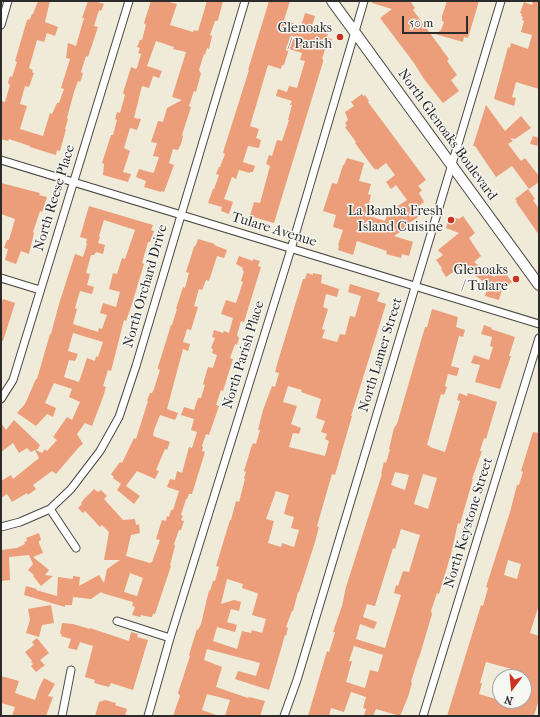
<!DOCTYPE html>
<style>
body{margin:0}
#map{position:relative;width:540px;height:717px;overflow:hidden;background:#f0ebd8;font-family:"IM FELL French Canon",serif}
canvas{display:block}
.frame{position:absolute;inset:0;border:2px solid #2b2b2b;pointer-events:none}
.north{position:absolute;left:492px;top:669px;width:40px;height:40px;box-sizing:border-box;background:#f6f6f2;border:1px solid #a5a5a2;border-radius:50%;rotate:196deg;font-size:11px;font-weight:700;line-height:16px;text-align:center;color:#2b2b2b}
.north::after{content:'';display:block;margin:auto;width:14px;height:18px;background:#c8321e;clip-path:polygon(50% 0,100% 100%,50% 72%,0 100%)}
.scale{position:absolute;left:402px;top:16px;width:66px;height:18px;box-sizing:border-box;border:2px solid #2b2b2b;border-top:0;padding-left:5px;font-size:12px;line-height:14px;white-space:nowrap;color:#2b2b2b;-webkit-text-stroke:3px #f6f6f2;paint-order:stroke}
</style>
<div id="map">
<canvas width="540" height="717"></canvas>
<div class="frame"></div>
<div class="north">N</div>
<div class="scale">50 m</div>
</div>
<script>
const context = document.querySelector('canvas').getContext('2d');
context.lineJoin = 'round';
function fill(path, color) {
  context.fillStyle = color;
  context.fill(path, 'evenodd');
}
function trace(path, color, width, dash) {
  context.strokeStyle = color;
  context.lineWidth = width;
  context.lineCap = dash ? 'butt' : 'round';
  context.setLineDash(dash || []);
  context.stroke(path);
}
function drawText(font, color, halo, rows, align = 'center') {
  context.font = font + ' "IM FELL French Canon",serif';
  context.lineWidth = 3;
  context.setLineDash([]);
  context.textBaseline = 'middle';
  context.strokeStyle = halo;
  context.fillStyle = color;
  for (const [text, x, y, turn = 0] of rows) {
    context.save();
    context.translate(x, y);
    context.rotate((+turn || 0) * Math.PI / 180);
    context.textAlign = isNaN(turn) ? turn : align;
    if (halo) context.strokeText(text, 0, 0);
    context.fillText(text, 0, 0);
    context.restore();
  }
}
fill(new Path2D(`
 M38,1h12l-5,21 13,5 -3,9 -8,-3 -3,9 -7,-2 -8,28 4,2 -1,2 2,1 -5,14 -4,-1 -5,18 7,2 -7,23 23,7 7,-23 2,1 5,-11h2l5,-14 -3,-1 9,-29 -4,-1 2,-15 8,3 8,-28h-2l6,-17h7l9,3 -3,7 -2,-1 -5,16 4,1 -10,30 -2,-1 -5,16 2,1 -2,7 -1,2 -2,-1 -4,11 -7,26 1,1 -3,10h1l-6,22 -3,-1 -1,5 -26,-8v-1l-21,-7 -1,2 -7,-2v-34l1,-4 3,1 5,-17 -2,-2 2,-7 2,1 5,-15 -2,-1 12,-41 3,-1 2,-5h1z
 M151,1h14l12,3 -7,21 23,7 1,-2 4,1 9,-30h16l-5,19 -1,1h-2l-5,14 2,1 -3,13 -2,-1 -2,7 -1,-1 -5,16 1,2 1,1 -5,19 -2,-1 -5,15 2,1 -9,28 1,1 -2,8 -3,6 -5,-1 -4,14 5,2 -10,27 -3,-1v1l-17,-5 2,-6 -10,-4 3,-8 14,4 1,-1 5,-15 -6,-1 4,-13 -6,-1 7,-21 5,1 4,-14 15,-8 -10,-3 14,-45 -13,-3 1,-2 -18,-6 -9,25 15,5 -3,7 -6,-2 -4,12 -7,-2 -8,32 7,1 -4,11 -7,-2 -6,20 6,3 -7,21 8,2 -3,8 -25,-7 1,-11 -2,-1 9,-28h2l4,-15 -2,-1 2,-7 3,1 5,-18 -2,-2 8,-26 5,2 1,-1 4,-14 -3,-1 2,-5 -3,-1 3,-7h2l4,-15 -2,-2z
 M269,1h21l-6,19 17,6 4,-13 10,3 -4,13 17,5 -1,4 5,1 -3,8 -3,-1 -4,13h1v3l-49,161 -24,-7 4,-14 6,1 10,-37 -4,-2 3,-9 3,1 5,-16 5,1 7,-21h-1l4,-15h-2l2,-4 -16,-5 2,-7 9,3 2,-6 8,2 8,-27 -5,-1 2,-7 -13,-4 -5,16h-2l-1,4 -13,-4 -18,61 9,3 -3,9 5,2 -2,8 -11,-2 -5,16 12,4 -2,6h-3v1l-11,-3 -3,9 -4,-2 -8,22 9,3 -4,12 -8,-3 1,-4 -14,-4 5,-14h1l5,-14 -3,-1 3,-7h1l5,-13 -2,-1 2,-7 24,-76h-1z
 M372,1h38l5,7 -2,2 36,49 -2,2 10,14 -6,5 8,11 -16,12 -19,-24 -10,-16 -34,-45 12,-9 -20,-6z
 M447,1h32l-11,37 -4,-1 -1,5 -28,-8 6,-4 3,-8 -2,-1v-5z
 M533,1h6v88l-23,-7 -4,15 4,1 -2,8 -20,-7 14,-52 2,1 1,-5 17,6 4,-14 -11,-3 3,-11 -2,-1 1,-3 -2,-1 1,-2 -2,-1 4,-11 8,3z
 M362,94l1,2 2,-1 4,6 -1,1 58,78 -8,6 4,4 -3,3 5,9 -8,6 5,7 -16,11 1,2 -12,8 19,6 -4,14 -7,-2 -1,4 -15,-4 1,-3 -30,-10 -4,14 -15,-5 1,-4 -1,-1 5,-15 -10,-3 3,-12 -13,-4 9,-28 5,1 6,-19h1l3,-7 17,5 -5,18 12,3 -3,10 3,1 -5,20 19,6 3,-9 7,3 3,-9 9,-6 -11,-15 -5,4 -5,-7 9,-7 -9,-12 -9,7 -1,-2 -1,2 -20,-27 1,-1 -11,-15 2,-1 -2,-3 3,-3 -3,-8 9,-6 -3,-4z
 M486,105l19,26 16,-15 10,12 -16,11 -5,-1 3,3 -5,3 13,17 4,-3 14,18v6l-10,7 -17,-23 -16,11 -21,-31h-2z
 M533,136l6,2v8l-9,-2z
 M1,183l39,10 -1,2 8,2 -5,15 -2,-1 -7,21 1,1 -5,21 -8,-3 -5,13 -11,-4 3,-11 -4,-1 3,-8h2l6,-21 -14,-5z
 M528,189l7,10 -2,1 6,9v26l-23,-33 1,-1 -2,-2z
 M89,206l64,19 -2,5 3,1 -4,11h-2l-6,21 2,1 -13,43 -5,14 -2,-1 -13,51 -3,-1 -5,16 3,1 -3,10 -11,29 -7,-3 -8,11 6,10 -4,3 -23,27 -4,-3 -19,14 3,4 -8,6 -1,-2 -15,9 -5,-8 -6,4v-17l10,-6 2,4 26,-21 -4,-8 -4,2 -4,-4 -8,5 -6,-10 -12,9v-29l5,7 8,-10 26,25 -2,4 -2,1 6,3 3,-4 2,2 10,-11 -4,-3 14,-20 5,3 8,-18 -11,-5 3,-8 -18,-6 -9,20 11,5 -3,9 -6,-3 -11,12 -19,-13 8,-9 11,-25h1l13,-45h1l8,-30 16,-50 8,3 4,-13 -1,-1 1,-4 -7,-2zM104,220l31,10 -10,29 -3,-1 -5,16 -4,-1 -4,16 11,3 -4,15 -13,-4 -3,10 7,2 -5,14 -3,-1 -1,4 -25,-8 4,-15 -2,-1 5,-17 12,3 2,-7 -7,-2 3,-11 -4,-1 5,-18h3l2,-3 7,2 2,-9 -7,-2 2,-6 -1,-1zM73,333l30,9 -5,15 -2,-1 -1,5 -8,-3 -8,24 -15,-5 5,-17 6,1 3,-7 -10,-3z
 M450,216l9,3 4,-3 12,17 -6,5 12,18 -7,6 20,15 9,-7 9,12 -10,7 -3,11 -14,-4 3,-11 -16,-12 1,-1 -7,-9 -20,14 -5,-8 1,-1 -6,-8 7,-5 -5,-5 21,-17 -13,-5z
 M198,239l17,5 -1,1 13,5 -3,8 -7,-2 -8,25 -3,-1 -4,10 -3,-1 -5,17 4,1 -7,23 -4,-1 -4,13 7,2 -2,7 -5,-2 -16,60 11,4 -3,7 -15,-5 -6,15 -1,6 17,6 -3,8 -2,-1 -9,21 3,1 -4,8 -18,-8 -11,15 14,10 -6,8 -17,-14 4,-6 -8,-6 1,-1 -3,-3 9,-12 2,1 12,-25 2,1 12,-38h-1l3,-8h2l2,-4 6,-19 -2,-1v-2l13,-42h1l5,-16h-1l7,-22 2,1 4,-15 -3,-1 8,-25 2,-2z
 M239,256l14,5v-2l7,2 -2,5 3,1 -17,55 -3,-1 -4,14 2,3 -2,7 -2,-1 -5,14 3,1 -10,32 -2,-1 -5,15 3,1 -10,29 -3,-1 -4,12 1,1 -1,4 3,1 -13,42h-3l-2,5h-1l-5,16 2,1 -2,4 3,1 -3,9h-2l-5,14 1,2 -5,19 1,1 -16,48h-2l-1,3h-2l-9,-2 -1,2 -8,-2 3,-8 -3,-1 1,-4 -31,-9 -1,-1 -10,7 -18,-2 -1,8h-7v2l-41,-12 2,-9 11,3 -1,1 21,6 1,-19 15,2v-3l7,1 -1,9 20,-11 5,8 3,-14 13,-9h-16l5,-28 -7,-7 -2,2 -15,-16 -2,2 -5,-5 4,-4 -1,-1 3,-4 10,-10 4,3 3,-2 6,6 -3,3 19,21 12,-1 1,6 3,-1 1,9 -9,2 -5,21 24,7 2,-1 8,-22 -4,-1 6,-19 4,1 1,-5 2,1 2,-7h2l6,-19 -12,-4 3,-8 5,1 2,-9 5,2 7,-26 3,1 5,-16 -6,-2 3,-11 -13,-4 3,-8 10,3 4,-12h3l4,-13 -2,-1 5,-17 5,1 4,-13 -5,-2 1,-4 -2,-1 4,-10 -3,-1 2,-7 9,3 1,-2 5,2 4,-15 -12,-4 5,-14 10,3 7,-21 -2,-1 3,-10 -2,-1 1,-2 -7,-4zM130,573l13,5 -6,18 -13,-4z
 M307,273l6,2v-2l9,2 -1,8 18,6 -2,8 -11,-3 -3,13 5,2 -6,20 3,1 -3,8 15,4 3,-8 5,1 5,-19 5,1 6,-21 -13,-4 2,-8 30,9 -3,8 9,3 -35,112h1l-17,59 -3,-1 -15,52 2,1 -4,15 -16,50h-1l-5,19h-1l-6,16 2,1 -2,8 -1,-1 -16,55 -34,-11 3,-8 18,5 4,-13 -53,-14 -3,11 18,7 -6,20 32,11 1,-1 16,4 -5,15h-35l5,-16 -23,-6 -5,16 14,5v1h-43l7,-20 -2,-3 12,-37 -1,-1 3,-10 5,-16 1,1 3,-6 8,-34 1,1 3,-10h2l4,-14 -3,-1 14,-46h1l5,-19 3,1 6,-23 -1,-1 2,-6 -2,-1 7,-23 2,-5 3,1 4,-14h-2l5,-20 9,-24 3,1 4,-14 -4,-1 3,-11 25,-82h2zM288,386l14,4 -1,2 20,7 -5,19 9,3 -4,11 6,2 -2,5 4,2 -4,15 -36,-9 4,-14 6,1 2,-6 -10,-4 6,-18 -14,-4zM276,491l13,4 -5,19 10,3 -3,11 8,2 -5,17 -12,-4 -1,4 -13,-4 6,-22 -8,-2zM227,579l16,5 -1,4 15,5 1,1 -6,21 14,4 -4,14 -10,-3 -1,3 -9,-2 -5,18 -24,-8 4,-14 18,5 2,-7 -10,-3 4,-13 8,2 2,-9 -7,-2 -13,4z
 M3,299l12,4 -12,38h-2v-37z
 M432,309l26,8 -2,10 9,3 -2,7 -4,-1 -8,30 8,2 -2,8 -9,-2 -3,12 2,1 -3,8 -3,-1 -14,51 3,1v1l15,5 15,-51 -3,-1 2,-7 8,3 1,-3 29,9 -11,37 -2,-1 -4,13h2l-10,28h1l-13,45 -2,-1 -7,31 -12,40 -2,-1 -6,18 1,3 -13,44 -1,1 -7,23 1,1 -4,14 -8,19 -24,-7 -3,7h-9l2,-7 -3,-1 3,-11 -15,-5 -7,20 -13,-4 -2,8h-21l19,-65 2,1 5,-16 1,-4h-2l9,-26 4,-19 36,-113h-1l3,-12 2,1 4,-14h-1l5,-21 3,-4 28,-97h2zM395,472l14,3 -4,15 -14,-5zM423,474l14,4 -9,31 -14,-5zM401,529l19,6 -11,37 -6,-1 -5,15 -2,-1 -2,8 7,2 -16,53 -29,-9 4,-15 14,5 3,-7 -14,-5 4,-13 8,2 18,-58 2,1zM354,646l29,9 -5,17 -8,-2 -5,18 -19,-6 6,-21h-3z
 M484,325l8,3 -1,1 24,8 -6,19h2l-11,33 -25,-7 5,-17 -9,-2 3,-8 15,5 4,-13 -3,-1 2,-9 -11,-3z
 M533,432l6,1v172l-9,28 9,3v63l-5,17h-87l34,-111 2,1 5,-18 -2,-1 24,-75 7,-27h2l4,-13 -2,-1zM508,560l13,4 -4,15 -13,-4zM486,662l33,9 -2,6h7v24h-8l-1,4 -36,-11 3,-11h-2z
 M39,533l2,7 -2,1v2l4,10 -10,4 16,13 -4,5 8,1 -12,10 -8,-10 1,-1 -6,-5 5,-6 -4,-9 -20,2 1,23 -9,1v-31l16,-2 8,-4 -1,-2 3,-1 -1,-3z
 M51,605l3,18 -12,2 -3,12 -13,-4 4,-13 -2,-11z
 M62,623l11,1 17,5v-1l39,13 2,-9 7,2 -1,3 11,3 -15,50 -22,-7 -2,4 -15,-4 1,-3 -10,-3 8,-31 -13,-4 -3,8 -9,-2 3,-9 -10,-3 1,-2h-2z
 M37,638l12,15 -9,7 5,5 -9,7 -5,-6 2,-2 -2,-2 1,-1 -7,-9 9,-7 -2,-3z
 M1,676l18,5 -4,12 20,7 4,-12 5,-10 11,6 -7,12 5,1 -7,19h-34l3,-9 -14,-4z
 M105,700l11,3 -1,2 12,4 -2,7h-30l4,-14z`), '#ec9d79');
const minor = new Path2D(`
 M1,25l7,-24
 M1,160l538,164
 M1,278l39,12
 M1,399l12,-19 116,-379
 M50,509l26,39
 M1,527l19,-5 30,-13 21,-20 29,-38 19,-34 17,-51 109,-365
 M117,621l53,17
 M62,716l9,-46
 M148,716l22,-78 121,-389 73,-248
 M284,716l13,-36 204,-679
 M423,716l116,-378`);
const secondary = new Path2D(`
 M332,1l207,284`);
trace(minor, '#494845', 9);
trace(secondary, '#494845', 12);
trace(minor, '#fff', 7);
trace(secondary, '#fff', 10);
for (const [x, y, r, color] of [
 [340,37,4,"#c8321e"],
 [451,220,4,"#c8321e"],
 [516,279,4,"#c8321e"]
]) {
  const dot = new Path2D();
  dot.arc(x, y, r, 0, 2 * Math.PI);
  context.fillStyle = color;
  context.fill(dot);
  trace(dot, '#f6f6f2', 1.5);
}
drawText('14px', '#2b2b2b', '#f6f6f2', [
 ["Glenoaks",332,29],
 ["/ Parish",332,45],
 ["La Bamba Fresh",443,212],
 ["Island Cuisine",443,228],
 ["Glenoaks",508,271],
 ["/ Tulare",508,287]
], 'right');
drawText('14px', '#2b2b2b', '#f6f6f2', [
 ["North Glenoaks Boulevard",447,135,54],
 ["North Reese Place",55,198,-73],
 ["Tulare Avenue",274,230,17],
 ["North Orchard Drive",146,286,-74],
 ["North Parish Place",244,355,-73],
 ["North Lamer Street",381,355,-73],
 ["North Keystone Street",469,523,-73]
]);
</script>
